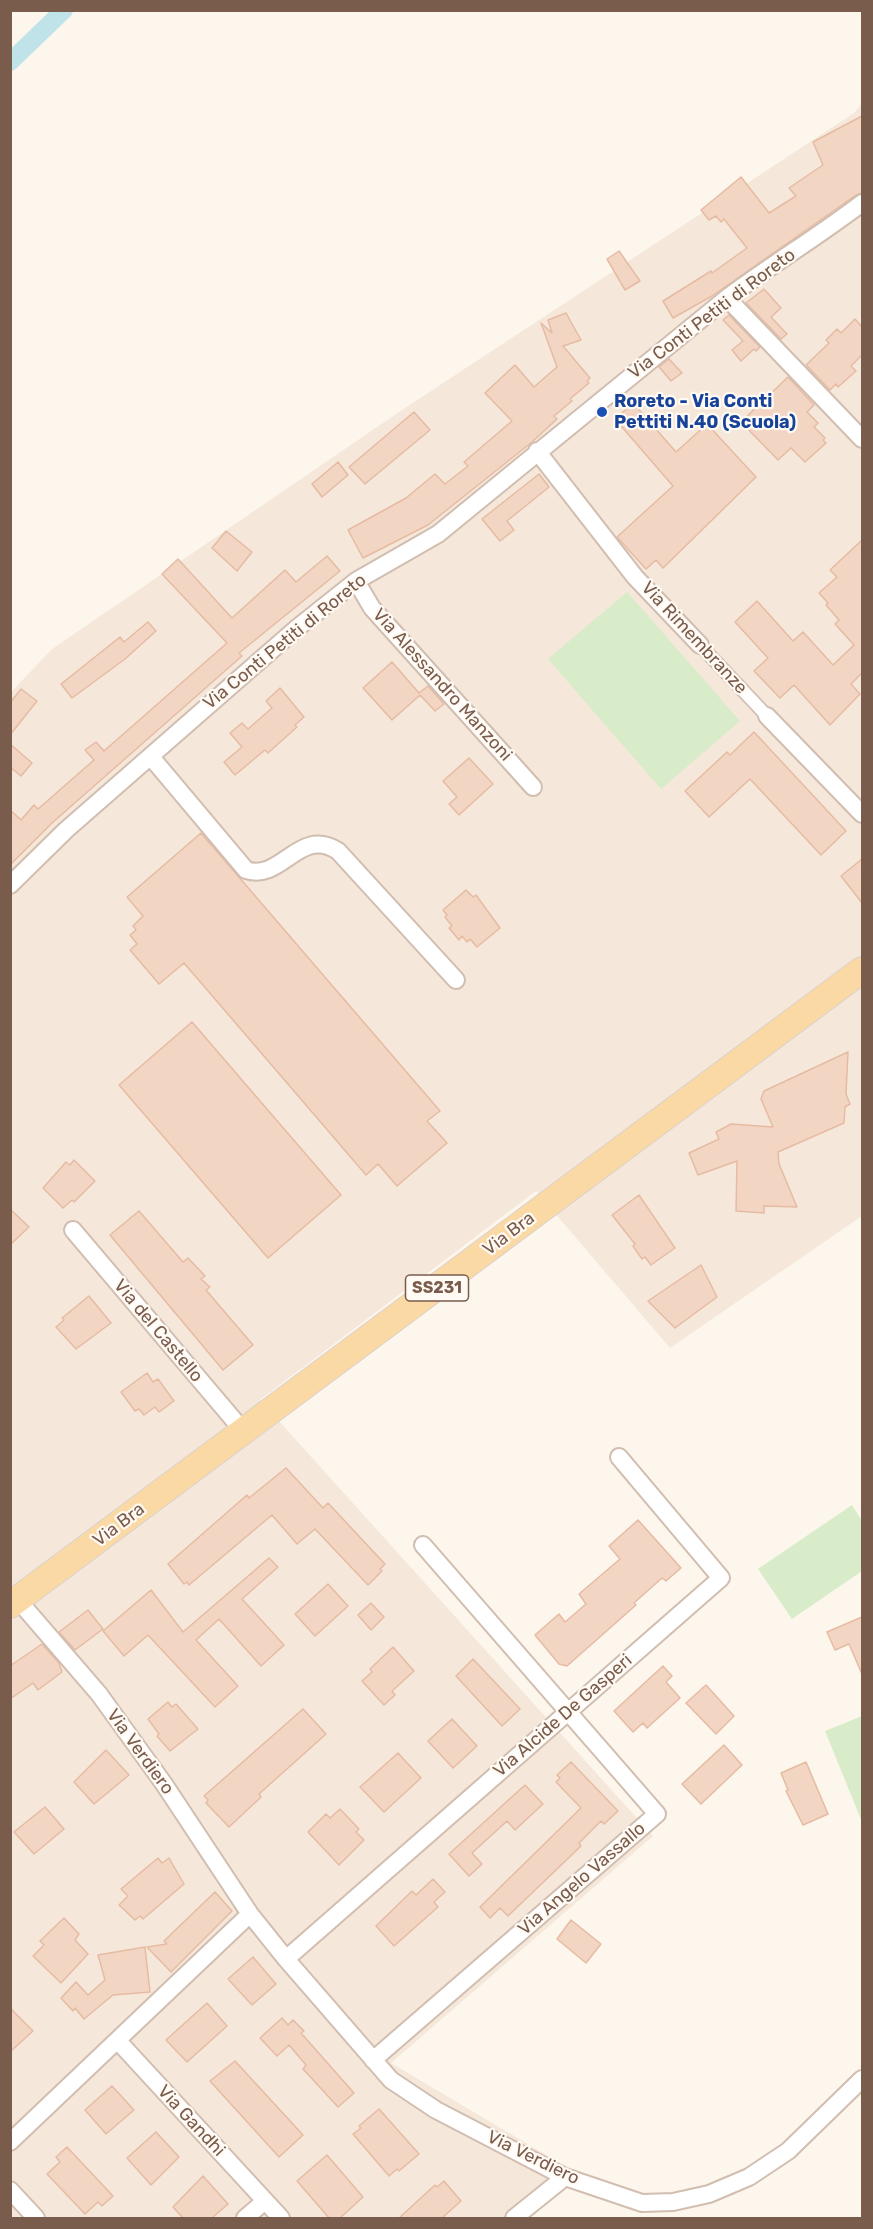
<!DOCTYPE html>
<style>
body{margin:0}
#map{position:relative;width:873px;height:2229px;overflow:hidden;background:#fdf6ec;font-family:Rubik,sans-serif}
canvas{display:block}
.frame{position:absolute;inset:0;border:12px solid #7a5c4d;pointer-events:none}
</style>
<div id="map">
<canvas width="873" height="2229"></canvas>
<div class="frame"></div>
</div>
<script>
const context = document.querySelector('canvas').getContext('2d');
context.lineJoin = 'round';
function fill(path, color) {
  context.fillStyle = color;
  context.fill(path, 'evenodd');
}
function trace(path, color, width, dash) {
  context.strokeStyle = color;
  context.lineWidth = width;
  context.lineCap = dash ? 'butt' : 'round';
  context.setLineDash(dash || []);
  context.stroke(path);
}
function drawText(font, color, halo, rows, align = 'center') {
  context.font = font + ' Rubik,sans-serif';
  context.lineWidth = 4.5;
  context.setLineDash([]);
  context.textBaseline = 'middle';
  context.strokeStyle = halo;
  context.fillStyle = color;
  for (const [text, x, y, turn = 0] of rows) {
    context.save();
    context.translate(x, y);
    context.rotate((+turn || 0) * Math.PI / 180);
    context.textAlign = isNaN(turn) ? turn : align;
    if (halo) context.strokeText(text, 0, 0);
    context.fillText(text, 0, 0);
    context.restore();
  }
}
fill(new Path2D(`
 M862,103v1113l-192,132 -134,-157 -276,209 393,436 -262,227 189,112 -51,43h-518v-1526l41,-43 347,-237 455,-299z`), '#f5e8da');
fill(new Path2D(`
 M627,592l113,129 -79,68 -113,-130z
 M852,1505l10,16v50l-70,48 -34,-50z
 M862,1716v106l-37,-91z`), '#d8ecc9');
trace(new Path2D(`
 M10,62l54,-52`), '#bfe3e8', 18);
const building = new Path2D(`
 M862,116v77l-6,2 -144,101 -39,22 -10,-17 48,-30 1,2 35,-25 -23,-29 -3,3 -5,-6 -7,4 -8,-10 40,-33 28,36 27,-17 -7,-8 34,-23 -10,-23z
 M619,251l21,30 -15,9 -18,-31z
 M764,289l17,19 -10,9 16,17 -6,5 -35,-36z
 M566,313l15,27 -18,6 27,32 -3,3 2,2 -19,16 2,2 -18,15 3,3 -25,23 -104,83 -65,33 -15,-28 58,-32 29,-24 10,10 23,-18 -4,-4 48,-41 -27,-28 30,-28 19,22 23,-20 -16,-44 11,10 -4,-13z
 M729,315l31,32 -4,4 -2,-2 -13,12 -9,-11 11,-9 -20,-21z
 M855,319l7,8v28l-11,11 5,5 -18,16 -2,-3 -6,6 -24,-25 23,-22 -3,-3 11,-11 4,4z
 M669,359l13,14 -11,8 -12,-14z
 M788,377l26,28 -7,7 11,11 -4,4 11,11 -2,2 3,3 -21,19 -14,-14 -13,12 -37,-38z
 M633,403l43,49 31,-28 49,53 -93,91 -7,-8 -10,9 -29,-32 56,-51 -58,-67z
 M414,412l16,18 -65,54 -16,-17z
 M338,462l10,13 -26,22 -10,-13z
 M539,474l10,13 -42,34 7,9 -14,11 -18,-22z
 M226,531l26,21 -15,19 -25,-23z
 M862,540v133l-11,11 9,10 -30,31 -36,-40 -14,13 -26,-27 14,-13 -33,-36 22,-21 36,40 10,-9 30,33 21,-20 -19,-21 4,-4 -13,-15 2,-2 -9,-10 18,-16 -7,-7z
 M327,556l13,15 -101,82 3,3 -190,167 -42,42v-55l11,10 13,-15 4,4 56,-49 -9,-10 11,-8 8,9 123,-108 -65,-69 16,-15 54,59 53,-48 11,12z
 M148,622l8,9 -31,28 -53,39 -11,-14 59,-47 4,5z
 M392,662l27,31 9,-7 16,18 -9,7 -15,-16 -28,25 -29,-32z
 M280,688l24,29 -9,8 2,2 -29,26 -3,-3 -30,25 -11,-13 18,-15 -12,-14 12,-10 6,6 24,-21 -6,-7z
 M21,689l16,12 -27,34v-32z
 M754,732l92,99 -25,24 -71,-76 -41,38 -24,-26 42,-39 3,3z
 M10,744l22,19 -11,13 -11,-9z
 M469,758l24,26 -34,31 -10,-11 8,-7 -14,-16z
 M201,833l239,278 -13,10 20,22 -50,43 -19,-22 -12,11 -182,-212 -25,21 -29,-34 7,-6 -7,-9 6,-5 -3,-4 10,-10 -16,-19z
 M862,859v44l-21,-27z
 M466,890l7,7 3,-2 24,33 -23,19 -7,-8 -3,3 -5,-6 -3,4 -10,-12 3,-2 -7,-9 2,-2 -4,-5z
 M192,1022l149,173 -73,63 -149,-173z
 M848,1052l-2,42 4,10 -5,3 -1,16 -66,29 1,12 18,43 -33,-1v7l-28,-2 1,-50 -39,14 -9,-22 30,-14 -3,-7 15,-8 42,3 -12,-28 3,-8z
 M74,1160l21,21 -21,21 -2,-2 -9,8 -20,-20 23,-26 4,3z
 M639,1195l36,53 -24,17 -6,-8 -3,2 -9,-13 2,-2 -23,-29z
 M10,1209l19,18 -19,18z
 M139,1211l44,51 5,-4 17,18 -4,3 9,8 -4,3 47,55 -30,25 -113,-135z
 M701,1265l16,32 -42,31 -27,-27z
 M89,1296l22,27 -35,26 -20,-22 8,-7 -2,-2z
 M147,1373l6,9 5,-3 16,22 -15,11 -4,-5 -11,8 -5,-6 -4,2 -14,-19z
 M286,1468l37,40 5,-5 57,61 -5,5 2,2 -14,14 -53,-56 -18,15 -25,-29 -83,70 -2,-3 -3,2 -16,-20 79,-69 2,3z
 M638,1520l43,48 -15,13 -4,-3 -28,25 2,2 -69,61 -8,-2 -24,-29 24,-21 6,8 21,-18 -7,-10 41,-35 -11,-13z
 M269,1558l9,9 -36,32 42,46 -23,21 -42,-47 -23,21 42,46 -23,21 -67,-72 -24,21 -21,-25 48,-41 32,42z
 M328,1584l20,22 -33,30 -20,-22z
 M371,1603l13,14 -13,13 -13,-15z
 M88,1610l15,19 -28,21 -16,-18z
 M862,1617v57l-13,-30 -14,6 -8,-18z
 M42,1644l17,19 3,9 -24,18 -5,-7 -23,16v-33z
 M393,1647l21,24 -22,20 3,4 -11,10 -22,-24 10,-9 -2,-3z
 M473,1659l47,50 -18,17 -46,-50z
 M663,1666l9,10 -6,6 14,16 -33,30 -4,-5 -10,9 -19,-21z
 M706,1685l28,31 -18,18 -30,-31z
 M168,1702l4,5 4,-3 22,25 -28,22 -13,-15 2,-2 -11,-15z
 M303,1709l23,25 -67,60 2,3 -32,30 -23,-24 2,-3 -4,-4z
 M452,1719l25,27 -24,22 -25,-27z
 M724,1745l18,20 -41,39 -19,-20z
 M106,1750l23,25 -35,29 -20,-22z
 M398,1753l23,25 -37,34 -24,-25z
 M571,1762l47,49 -14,13 -3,-3 -22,22 2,3 -73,70 -8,-8 -10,10 -10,-11 101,-99 -25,-26 4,-4 -3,-3z
 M806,1762l22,52 -25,11 -17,-34 2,-1 -7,-17z
 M525,1785l18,19 -28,26 -8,-9 -35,32 10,11 -13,12 -20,-22z
 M45,1807l19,22 -30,25 -20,-22z
 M340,1809l19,20 -3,3 8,8 -25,25 -31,-33 18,-18 4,4z
 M158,1858l4,5 7,-5 15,26 -41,35 -3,-3 -5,4 -16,-15 9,-9 -7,-7z
 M433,1879l12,13 -11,10 4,5 -44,39 -18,-20 36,-35 4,4z
 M215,1892l17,19 -61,61 -24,-25 20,-3 -3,-3z
 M64,1918l15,16 -4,6 13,14 -27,29 -28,-27 11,-11 -4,-4z
 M571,1920l30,24 -15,19 -29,-24z
 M145,1947l5,45 -37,3 -29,24 -9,-11 -2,3 -12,-13 15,-16 12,13 17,-15 -7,-25z
 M253,1957l23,27 -24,21 -24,-26z
 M207,2003l20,23 -40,36 -21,-22z
 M10,2008l23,23 -23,21z
 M282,2018l6,7 5,-5 11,11 -3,2 53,60 -16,14 -35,-38 3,-4 -17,-20 -12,11 -17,-18z
 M235,2061l68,74 -24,22 -69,-76z
 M112,2086l22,24 -28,24 -21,-24z
 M379,2109l40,45 -20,17 -2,-2 -8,7 -36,-42 8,-6 -2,-2z
 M156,2132l23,25 -28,28 -24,-27z
 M67,2147l46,49 -11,10 -4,-4 -13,12 -38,-40 13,-12 -4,-5z
 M327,2155l36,42 -23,21h-11l-32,-37z
 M203,2176l25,28 -16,14h-29l-10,-11z
 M444,2181l17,20 -19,17h-43l36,-33 2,2z`);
fill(building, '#f3d5c3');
trace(building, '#e6bba3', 1.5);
const pedestrian = new Path2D(`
 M700,645l67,71`);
const minor = new Path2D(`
 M727,298l135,141
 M537,451l98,126 65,68
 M356,581l16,27 161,179
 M767,716l95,98
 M151,757l95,113c36,12 53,-44 92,-19l118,129
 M10,885l56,-55 231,-202 59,-47 82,-47 289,-236c44,-33 92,-62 135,-95
 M73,1230l171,202
 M18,1600l81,94 65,90 86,130 36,45 105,121 45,30 129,67 77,26 31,-1 36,-8 40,-17 39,-26 74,-72
 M286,1959l435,-381 -102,-121
 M118,2041l163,177
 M373,2060l284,-246 -234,-269
 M10,2142l240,-228
 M10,2190l26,28
 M245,2218l20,-17
 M514,2218l51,-41`);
const primary = new Path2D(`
 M10,1605l852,-635`);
trace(pedestrian, '#d1beb0', 15);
trace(minor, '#d1beb0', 20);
trace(primary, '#dad1cd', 28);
trace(pedestrian, '#fff', 12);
trace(minor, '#fff', 16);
trace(primary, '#fbd9a5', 26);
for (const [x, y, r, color] of [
 [602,412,6,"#1a4fb4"]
]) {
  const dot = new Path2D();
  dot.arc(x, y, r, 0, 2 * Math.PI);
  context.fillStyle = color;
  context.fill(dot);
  trace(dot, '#fffaf3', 2);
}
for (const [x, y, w] of [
 [437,1288,63]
]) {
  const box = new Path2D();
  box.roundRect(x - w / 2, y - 13, w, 26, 4.5);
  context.fillStyle = '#fffaf3';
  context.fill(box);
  trace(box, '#7a5c4d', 1.5);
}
drawText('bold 16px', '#7a5c4d', null, [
 ["SS231",437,1288]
]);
drawText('18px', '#7a5c4d', '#fffaf3', [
 ["Via Conti Petiti di Roreto",712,314,-37],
 ["Via Rimembranze",694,638,47],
 ["Via Conti Petiti di Roreto",285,642,-39],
 ["Via Alessandro Manzoni",442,685,48],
 ["Via Bra",509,1234,-37],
 ["Via del Castello",158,1331,50],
 ["Via Bra",119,1525,-37],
 ["Via Alcide De Gasperi",563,1716,-41],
 ["Via Verdiero",140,1752,54],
 ["Via Angelo Vassallo",582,1879,-41],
 ["Via Gandhi",191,2121,47],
 ["Via Verdiero",533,2158,26]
]);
drawText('bold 18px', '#164399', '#fffaf3', [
 ["Roreto - Via Conti",614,402],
 ["Pettiti N.40 (Scuola)",614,423]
], 'left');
</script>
